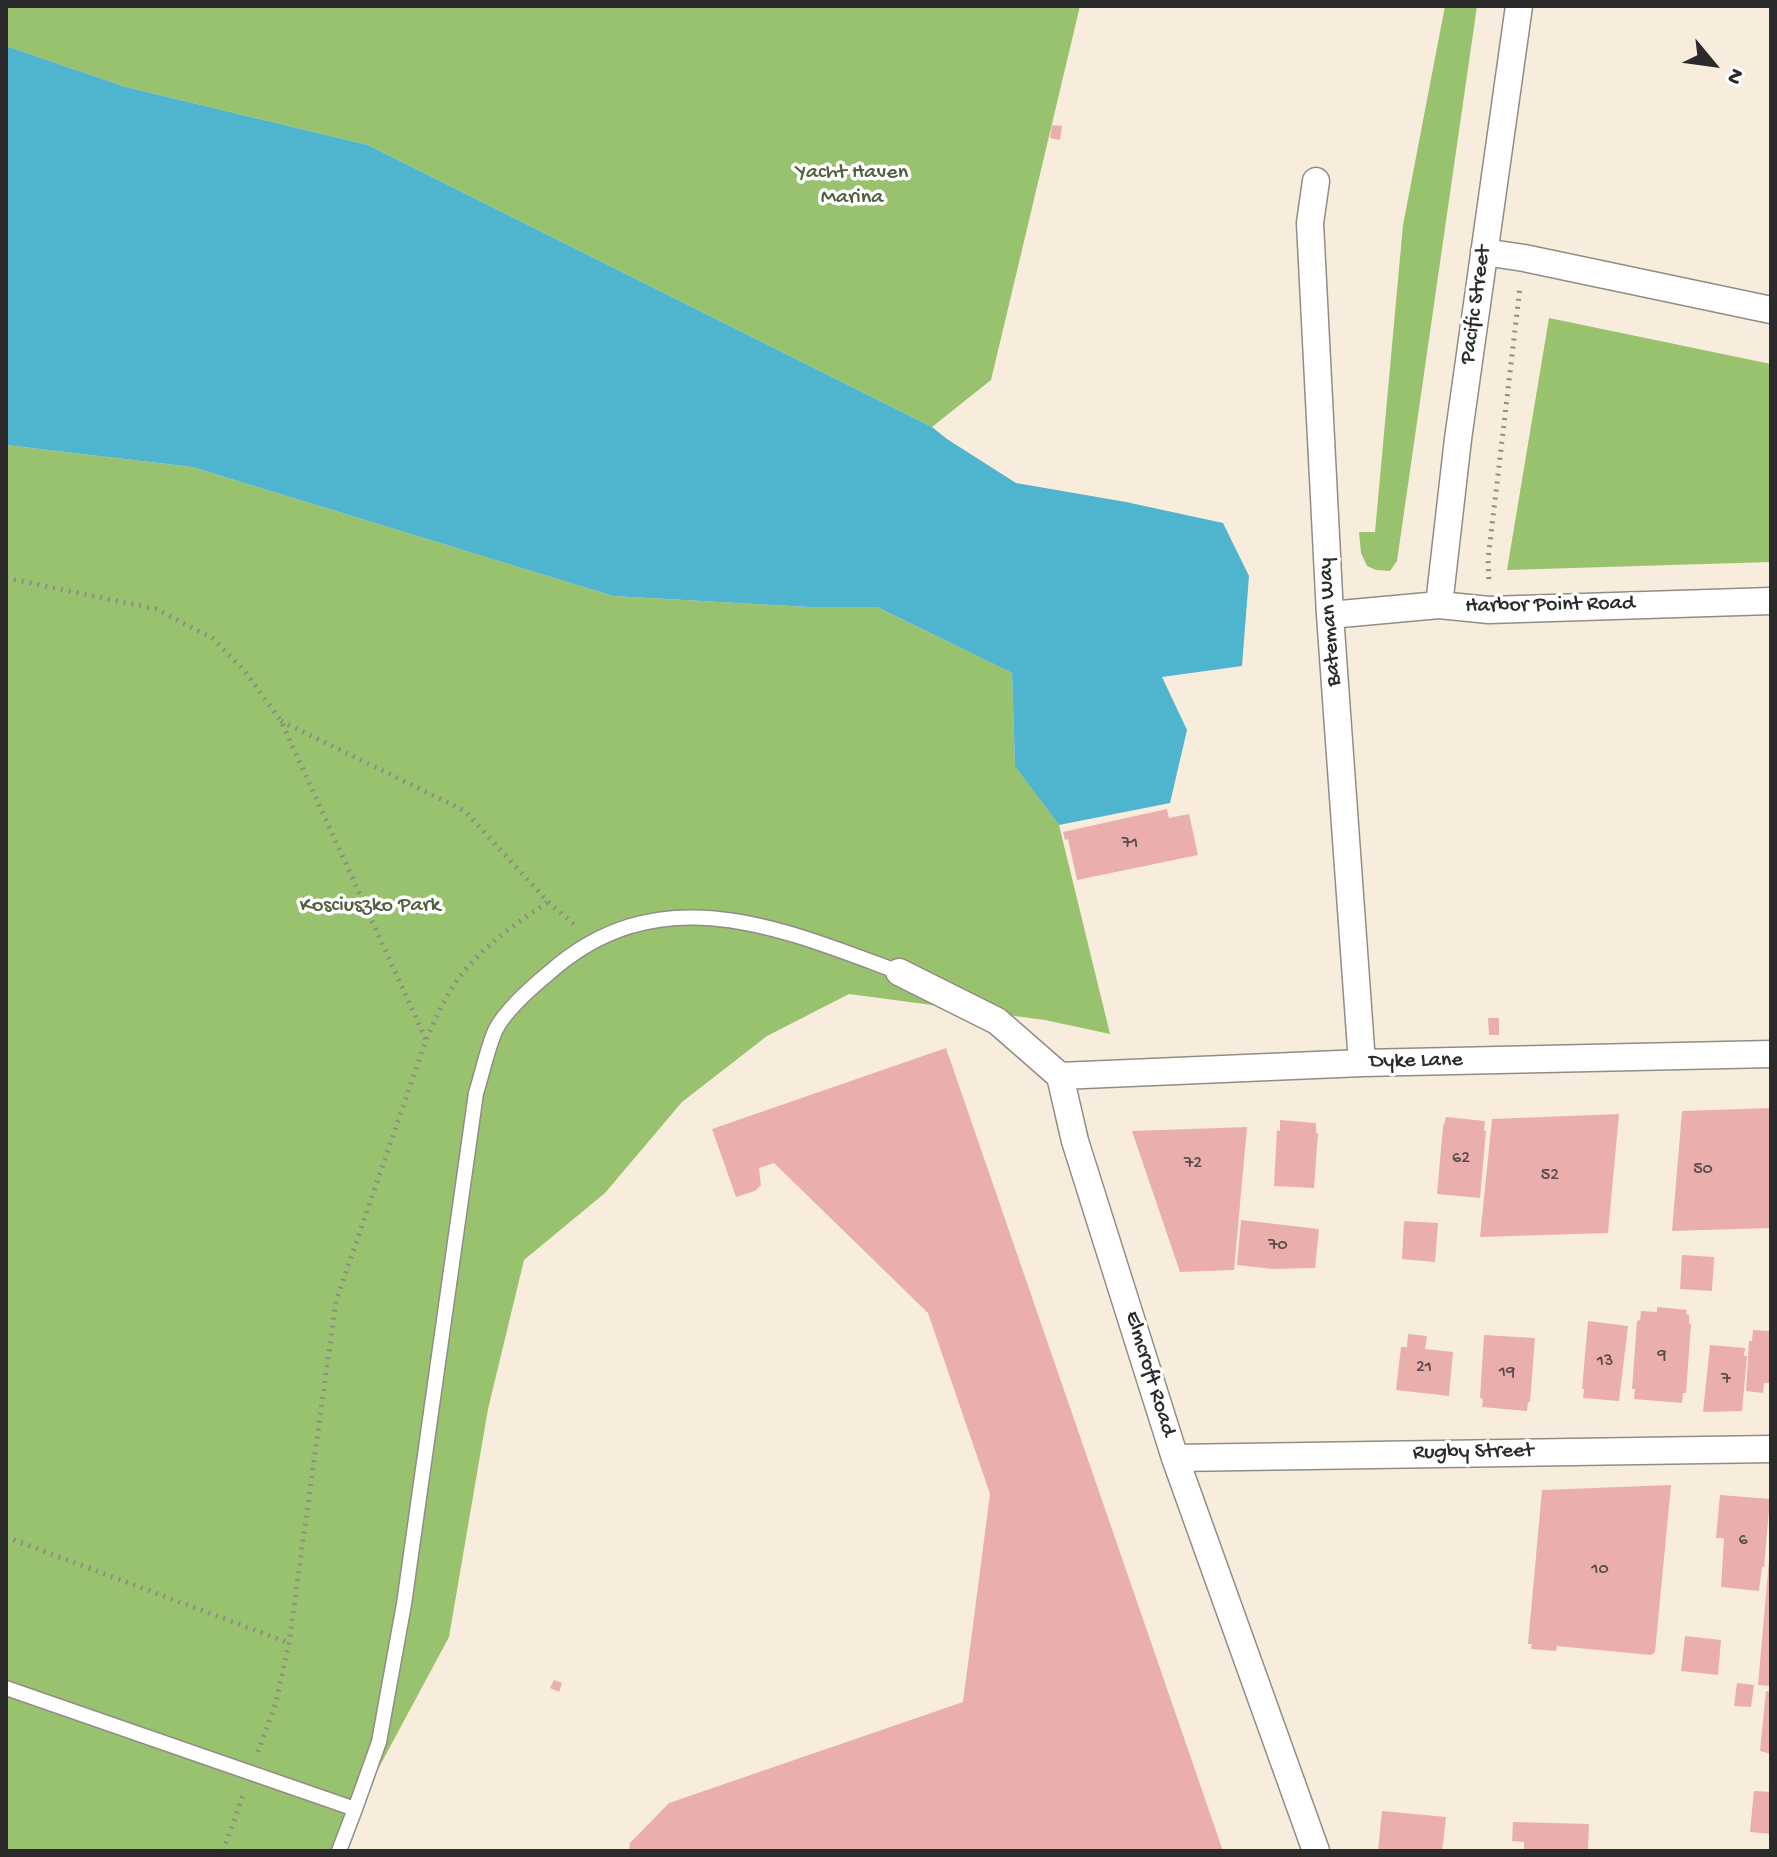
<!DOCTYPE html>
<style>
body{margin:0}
#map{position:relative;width:1777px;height:1857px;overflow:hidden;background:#f8eddc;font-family:"Gochi Hand",sans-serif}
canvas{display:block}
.frame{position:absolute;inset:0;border:8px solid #2b2b2b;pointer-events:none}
.north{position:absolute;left:1673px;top:24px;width:80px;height:80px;-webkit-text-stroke:6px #fff;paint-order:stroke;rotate:119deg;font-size:22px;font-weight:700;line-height:32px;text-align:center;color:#2b2b2b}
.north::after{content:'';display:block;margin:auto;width:28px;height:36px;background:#2b2b2b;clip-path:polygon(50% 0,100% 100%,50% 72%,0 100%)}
</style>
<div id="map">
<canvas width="1777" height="1857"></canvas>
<div class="frame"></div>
<div class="north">N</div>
</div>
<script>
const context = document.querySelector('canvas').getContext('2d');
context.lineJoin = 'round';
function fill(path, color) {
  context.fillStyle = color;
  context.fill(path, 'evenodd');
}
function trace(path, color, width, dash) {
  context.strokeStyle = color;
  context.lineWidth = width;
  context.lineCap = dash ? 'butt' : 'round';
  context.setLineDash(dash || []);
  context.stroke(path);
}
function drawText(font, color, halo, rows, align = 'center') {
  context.font = font + ' "Gochi Hand",sans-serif';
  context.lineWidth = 7;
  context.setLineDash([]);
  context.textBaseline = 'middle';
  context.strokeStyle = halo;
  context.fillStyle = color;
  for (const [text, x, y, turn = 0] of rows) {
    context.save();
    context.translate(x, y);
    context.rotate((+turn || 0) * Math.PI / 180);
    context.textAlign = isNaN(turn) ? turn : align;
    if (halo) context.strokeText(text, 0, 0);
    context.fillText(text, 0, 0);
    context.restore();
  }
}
fill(new Path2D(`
 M6,6h1074l-89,374 -59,47 -564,-282 -242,-58 -120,-41z
 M1445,6h32l-80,555 -7,10 -14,-1 -9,-4 -6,-13 -2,-21h16l28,-307z
 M1549,318l222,46v198l-264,8z
 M6,445l186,22 421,129 195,11h69l135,66 3,92 44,60 51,209 -65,-14 -196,-26 -82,42 -85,66 -77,91 -81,67 -36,149 -39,228 -115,214h-328z`), '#99c26e');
fill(new Path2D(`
 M6,46l120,41 242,58 564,282 15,12 69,44 110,19 97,21 26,53 -7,90 -80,11 25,53 -17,73 -111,22 -44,-59 -3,-93 -135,-66h-69l-195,-11 -421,-129 -186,-22z`), '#4fb4cd');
fill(new Path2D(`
 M1052,125l10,1 -2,14 -10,-2z
 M1167,809l2,9 20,-4 9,41 -121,25 -9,-41 -3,1 -2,-8z
 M1488,1018h11v17h-10z
 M946,1048l277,803h-594l1,-8 39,-40 294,-101 27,-208 -62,-181 -154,-150 -15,5 2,17 -6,6 -19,6 -24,-68z
 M1771,1108v120l-99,3 10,-120z
 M1619,1114l-11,119 -128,4 12,-118z
 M1446,1117l39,4 -1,10h2l-6,67 -43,-4 6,-67z
 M1280,1120l36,3v10h2l-4,55 -40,-2 3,-56 3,1z
 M1247,1127l-13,143 -54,2 -48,-141z
 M1241,1220l78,9 -4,39 -43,1 -35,-4z
 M1404,1221l34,2 -3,39 -33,-3z
 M1682,1255l32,2 -2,34 -32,-2z
 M1657,1307l30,3 -1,4 3,1v9h2l-5,69h-3l-1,10 -48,-4 1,-10h-3l5,-68 3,-1 1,-9 16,1z
 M1588,1321l40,5 -9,75 -36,-3 1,-9h-2z
 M1753,1330l18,1v52h-7l-1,10 -17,-2 3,-50h3z
 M1408,1334l19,2 -2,13 28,3 -4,44 -53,-6 5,-43h6z
 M1484,1335l51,3 -5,64h-2l-1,9 -45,-4 1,-8 -3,-1z
 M1710,1345l35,3 -1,8h3l-5,55 -39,1z
 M1671,1485l-16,167 -4,3 -94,-9 -1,5 -25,-2 1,-5h-4l14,-154z
 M1720,1495l50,4 -6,68h-2l-3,24 -38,-4 3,-49h-8z
 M1769,1560h2v126l-13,-1z
 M1685,1636l36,4 -3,35 -37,-4z
 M554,1680l8,3 -3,9 -9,-4z
 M1737,1683l17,2 -3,22 -17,-1z
 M1766,1691l5,1v62l-11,-3z
 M1754,1791l17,1v42l-21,-2z
 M1382,1811l64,6 -4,34h-64z
 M1513,1822l76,2 -1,27h-64v-9l-12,-1z`), '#eaafad');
const service = new Path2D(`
 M6,1688l349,121 24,-67 25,-138 72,-511c6,-18 12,-48 20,-64 10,-19 37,-43 54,-57 110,-97 230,-44 349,0
 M339,1851l16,-42`);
const minor = new Path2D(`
 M1316,181l-6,42 20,392 32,448
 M1484,252l40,6 247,52
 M1439,605l19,-166 61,-433
 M1330,615l109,-10 50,5 282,-9
 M899,972l98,49 63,55 15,65 100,317 141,393
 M1060,1076l302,-13 409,-9
 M1175,1458l596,-9`);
trace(service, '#928c84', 17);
trace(minor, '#928c84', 29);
trace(new Path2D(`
 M6,578l150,31 56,29 32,32 37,51 145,319
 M1489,579l-1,-19 32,-273
 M281,721l184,90 83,91 28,24
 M6,1537l283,106
 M258,1752l18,-50 13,-59 47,-342 90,-261c11,-24 22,-51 40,-71 23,-27 53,-48 82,-67
 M223,1851l20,-56`), '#928c84', 5, [2, 6]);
trace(service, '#fff', 14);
trace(minor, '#fff', 26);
drawText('18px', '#5b4c4c', null, [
 ["71",1130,844],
 ["62",1461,1159],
 ["72",1193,1164],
 ["50",1703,1170],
 ["52",1550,1176],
 ["70",1278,1246],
 ["9",1662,1356],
 ["13",1605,1362],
 ["21",1424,1368],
 ["19",1507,1373],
 ["7",1726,1380],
 ["6",1743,1541],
 ["10",1600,1570]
]);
drawText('22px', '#526042', '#fff', [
 ["Yacht Haven",852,174],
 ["Marina",852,199],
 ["Kosciuszko Park",370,907]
]);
drawText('22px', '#2b2b2b', '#fff', [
 ["Pacific Street",1477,305,-82],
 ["Harbor Point Road",1550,606,-1],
 ["Bateman Way",1331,622,-94],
 ["Dyke Lane",1416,1062,-1],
 ["Elmcroft Road",1149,1374,73],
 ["Rugby Street",1473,1453,-1]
]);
</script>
